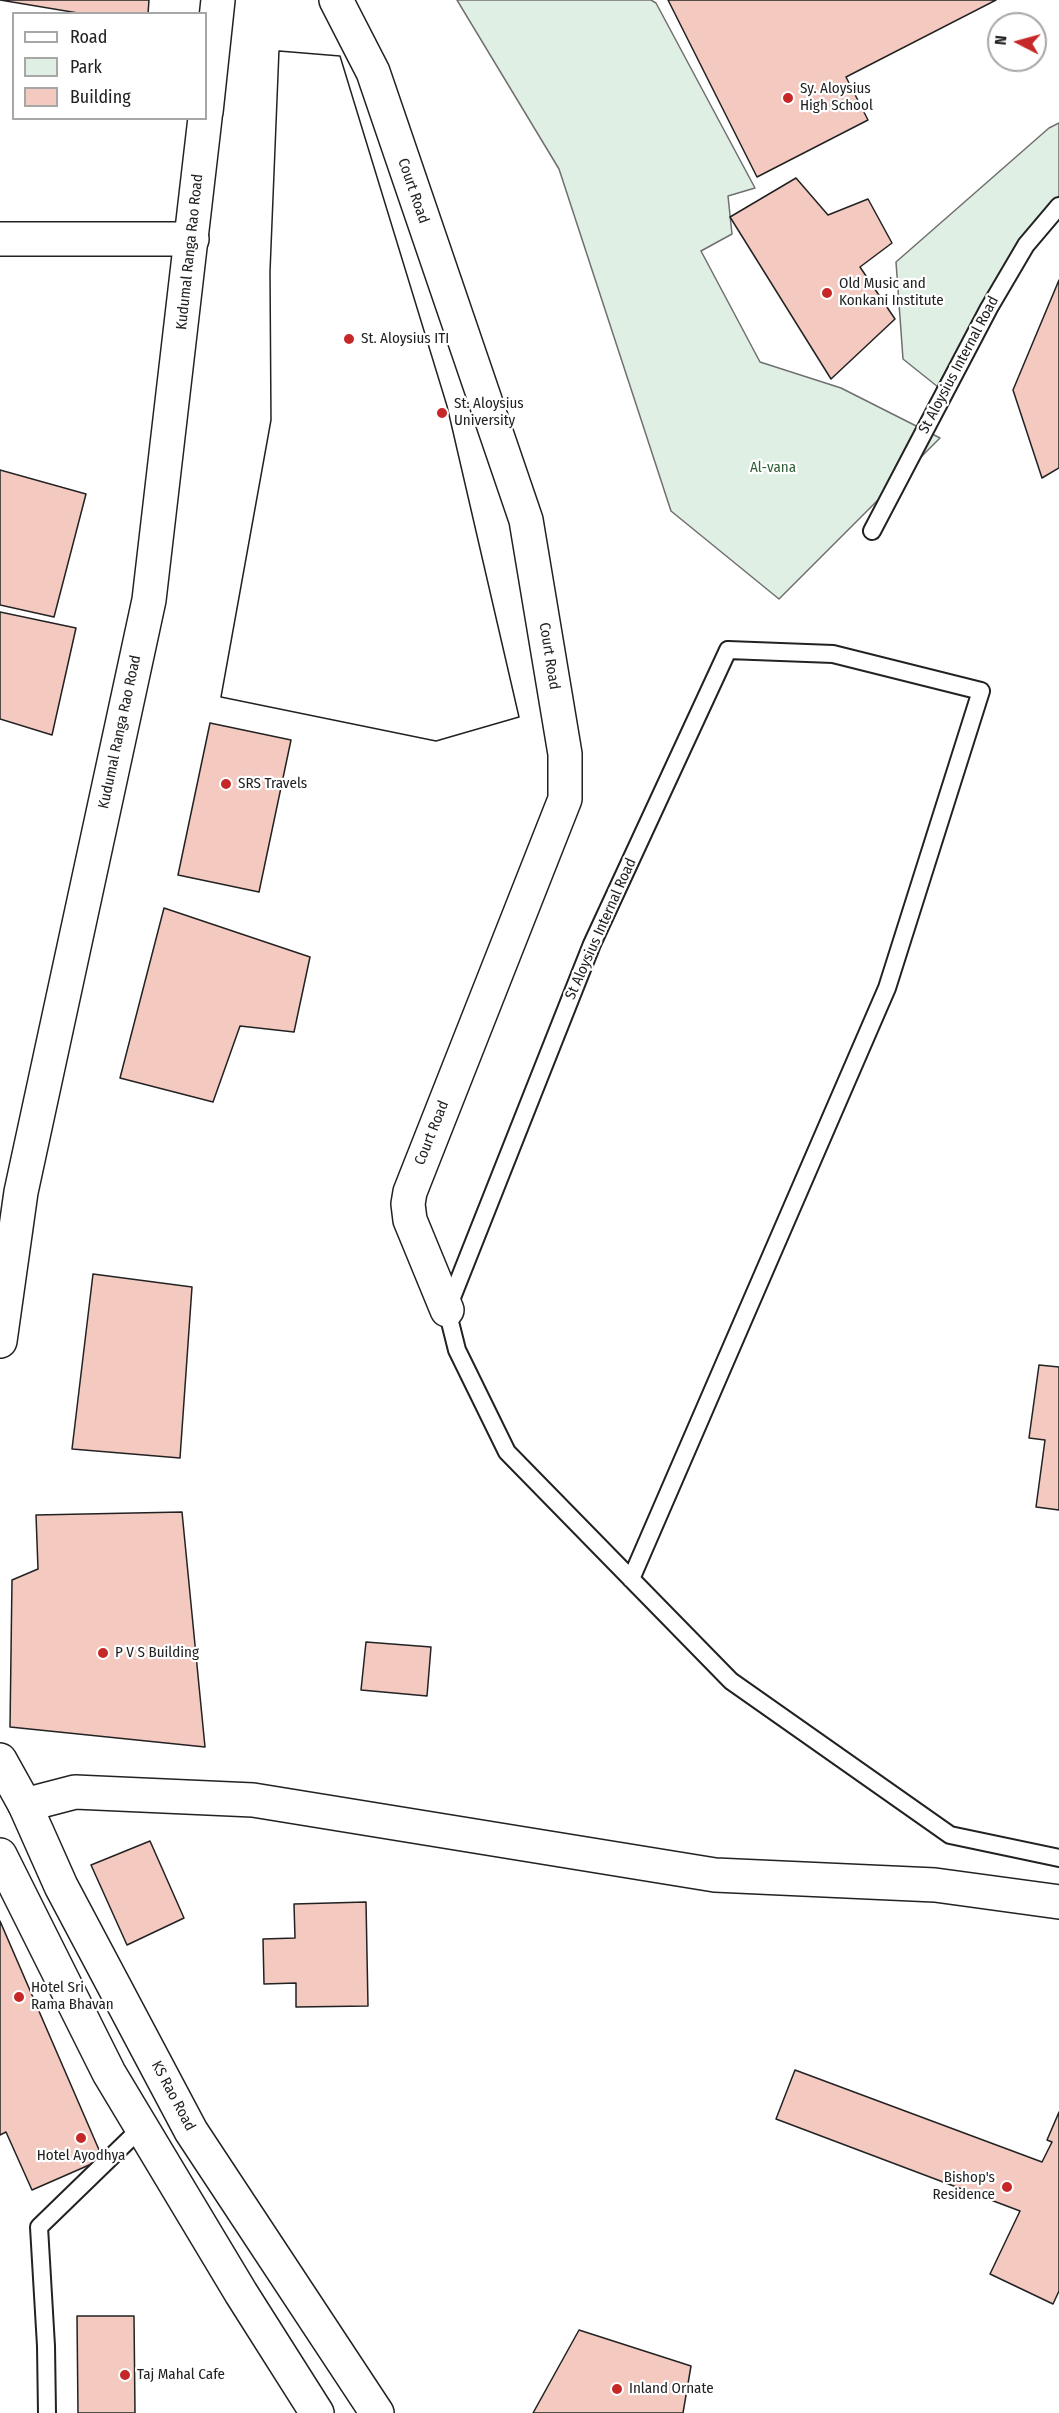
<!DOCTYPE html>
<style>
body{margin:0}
#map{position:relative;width:1059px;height:2413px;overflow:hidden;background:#fff;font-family:"Fira Sans Condensed",sans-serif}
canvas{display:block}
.legend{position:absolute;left:12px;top:12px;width:195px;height:108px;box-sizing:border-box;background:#fff;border:2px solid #a7a7a7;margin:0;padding:8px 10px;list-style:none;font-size:18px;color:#222}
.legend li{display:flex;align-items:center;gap:12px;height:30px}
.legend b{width:30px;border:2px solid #a7a7a7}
.north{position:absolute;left:987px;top:12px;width:60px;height:60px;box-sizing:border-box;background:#fff;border:2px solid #a7a7a7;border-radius:50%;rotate:276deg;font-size:16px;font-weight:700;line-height:24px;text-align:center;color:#222}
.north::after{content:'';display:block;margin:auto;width:21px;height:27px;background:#c62828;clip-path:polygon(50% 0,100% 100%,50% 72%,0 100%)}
</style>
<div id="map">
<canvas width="1059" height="2413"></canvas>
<ul class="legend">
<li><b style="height:8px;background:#fff"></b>Road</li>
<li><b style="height:16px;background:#e0efe3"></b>Park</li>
<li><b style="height:16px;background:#f3c9c0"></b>Building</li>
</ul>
<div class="north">N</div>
</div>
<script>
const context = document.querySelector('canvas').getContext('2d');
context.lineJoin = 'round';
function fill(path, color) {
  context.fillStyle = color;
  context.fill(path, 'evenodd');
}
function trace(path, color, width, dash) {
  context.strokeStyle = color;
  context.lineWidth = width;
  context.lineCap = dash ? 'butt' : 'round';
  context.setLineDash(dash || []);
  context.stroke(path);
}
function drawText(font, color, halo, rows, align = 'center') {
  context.font = font + ' "Fira Sans Condensed",sans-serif';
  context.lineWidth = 4.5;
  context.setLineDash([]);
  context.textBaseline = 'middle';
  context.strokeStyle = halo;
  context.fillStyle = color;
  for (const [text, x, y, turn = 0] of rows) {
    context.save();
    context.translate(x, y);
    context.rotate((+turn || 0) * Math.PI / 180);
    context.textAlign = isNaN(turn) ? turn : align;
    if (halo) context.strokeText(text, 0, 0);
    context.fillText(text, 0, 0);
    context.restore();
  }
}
const green = new Path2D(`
 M457,0h194l5,3 99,185 -27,8 4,38 -31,17 59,111 81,26 99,50 -161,161 -108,-88 -112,-342z
 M1059,123v84l-52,53 -69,127 -35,-28 -7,-97 153,-134z`);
fill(green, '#e0efe3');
trace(green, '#6f6f6f', 1.5);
const building = new Path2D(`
 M0,0h149l-1,14h-64z
 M668,0h328l-150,77 22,43 -111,57z
 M279,51l61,5 107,350 72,311 -83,24 -215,-44 50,-277 -1,-148z
 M279,51l61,5 107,350 72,311 -83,24 -215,-44 50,-277 -1,-148z
 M796,178l32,37 40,-16 24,44 -32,24 35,52 -64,60 -101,-162z
 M1059,280v188l-17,10 -29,-88z
 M0,470l86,24 -32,123 -54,-12z
 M0,612l76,16 -24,107 -52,-16z
 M210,723l81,17 -32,152 -81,-17z
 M164,908l146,49 -16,75 -54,-6 -27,76 -93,-24z
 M93,1274l99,13 -12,171 -108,-9z
 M1039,1365l20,2v143l-23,-3 9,-67 -16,-2z
 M182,1512l23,235 -195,-20 2,-147 26,-11 -2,-54z
 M366,1642l65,5 -4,49 -66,-6z
 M150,1841l34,77 -57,27 -36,-80z
 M366,1902l2,104 -72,1v-24l-32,1 -1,-45 32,-1 -1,-34z
 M0,1921l103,238 -71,31 -26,-58 -6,3z
 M795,2070l247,92 10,-20 -5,-2 12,-28v179l-6,13 -63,-30 30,-63 -244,-92z
 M77,2316h57l1,97h-57z
 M579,2330l112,36 -8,47h-150z`);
fill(building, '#f3c9c0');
trace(building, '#222', 1.5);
const lane = new Path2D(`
 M872,531l117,-223 37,-63 33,-39
 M631,1579l256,-591 94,-297 -148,-37 -105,-4 -136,294 -145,366 10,40 50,102 224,229 219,154 109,23
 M47,2413l-1,-67 -7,-119 103,-100`);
const street = new Path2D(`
 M336,0l37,72 153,448 39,234v45l-155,393 -2,12 2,16 37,90
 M0,239h192
 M25,1805l50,-13 178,8 462,75 220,10 124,17`);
const secondary = new Path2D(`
 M206,112l12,-112
 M0,1341l21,-149 128,-592 56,-482`);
const primary = new Path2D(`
 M0,1760l25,45 36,81 130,245 186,282
 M0,1855l109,218 132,220 76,120`);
trace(lane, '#222', 20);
trace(street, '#222', 36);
trace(secondary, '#222', 36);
trace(primary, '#222', 36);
trace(lane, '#fff', 16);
trace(street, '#fff', 33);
trace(secondary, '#fff', 33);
trace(primary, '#fff', 33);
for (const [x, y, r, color] of [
 [788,98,6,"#c62828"],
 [827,293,6,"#c62828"],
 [349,339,6,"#c62828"],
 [442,413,6,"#c62828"],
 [226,784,6,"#c62828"],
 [103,1653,6,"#c62828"],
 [19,1997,6,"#c62828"],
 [81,2138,6,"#c62828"],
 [1007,2187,6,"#c62828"],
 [125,2375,6,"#c62828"],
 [617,2389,6,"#c62828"]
]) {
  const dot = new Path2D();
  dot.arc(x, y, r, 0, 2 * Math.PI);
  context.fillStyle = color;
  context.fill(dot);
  trace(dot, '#fff', 2);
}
drawText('15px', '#222', '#fff', [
 ["Sy. Aloysius",800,89],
 ["High School",800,106],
 ["Old Music and",839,284],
 ["Konkani Institute",839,301],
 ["St. Aloysius ITI",361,339],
 ["St. Aloysius",454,404],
 ["University",454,421],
 ["SRS Travels",238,784],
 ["P V S Building",115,1653],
 ["Hotel Sri",31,1988],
 ["Rama Bhavan",31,2005],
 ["Hotel Ayodhya",81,2156,"center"],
 ["Bishop's",995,2178,"right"],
 ["Residence",995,2195,"right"],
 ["Taj Mahal Cafe",137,2375],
 ["Inland Ornate",629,2389]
], 'left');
drawText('15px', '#222', '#fff', [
 ["Court Road",413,191,71],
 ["Kudumal Ranga Rao Road",190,252,-84],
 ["St Aloysius Internal Road",959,365,-62],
 ["Court Road",549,656,81],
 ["Kudumal Ranga Rao Road",120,732,-78],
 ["St Aloysius Internal Road",601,929,-66],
 ["Court Road",432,1133,-68],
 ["KS Rao Road",173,2096,62]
]);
drawText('15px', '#2f5e38', '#fff', [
 ["Al-vana",773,468]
]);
</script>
